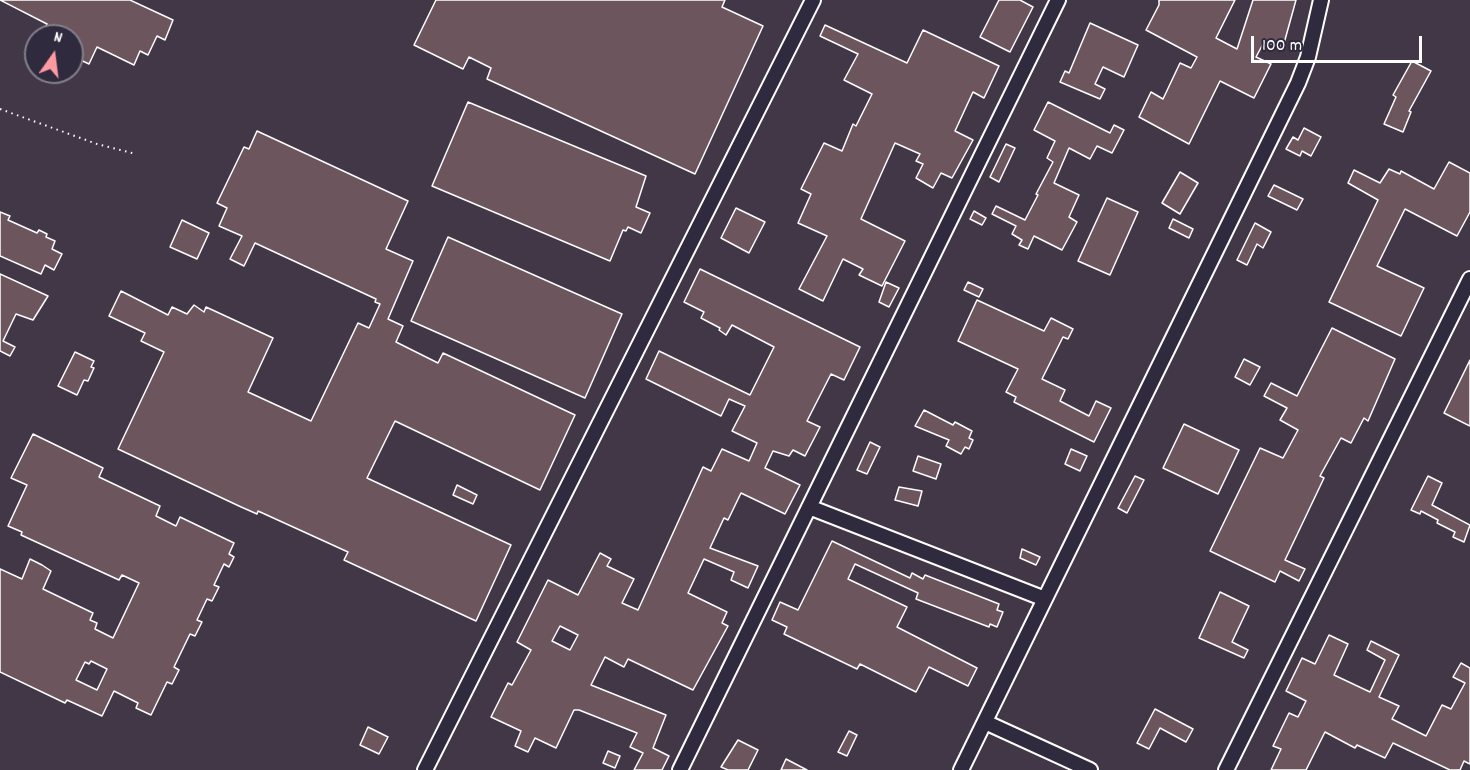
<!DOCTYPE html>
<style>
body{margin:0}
#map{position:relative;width:1470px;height:770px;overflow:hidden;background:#2f2a3d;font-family:Dekko,sans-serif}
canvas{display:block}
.north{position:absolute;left:24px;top:24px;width:60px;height:60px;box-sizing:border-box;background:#2f2a3d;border:2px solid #827f8b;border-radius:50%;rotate:14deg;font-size:16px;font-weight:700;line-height:24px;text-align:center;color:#fff}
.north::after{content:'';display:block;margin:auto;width:21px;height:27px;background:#ff9aa2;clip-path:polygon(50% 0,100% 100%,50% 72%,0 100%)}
.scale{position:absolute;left:1251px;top:36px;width:171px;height:27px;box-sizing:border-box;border:3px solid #fff;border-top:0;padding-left:8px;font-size:18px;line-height:21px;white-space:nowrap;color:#fff;-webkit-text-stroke:4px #2f2a3d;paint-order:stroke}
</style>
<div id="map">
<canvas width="1470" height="770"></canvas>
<div class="north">N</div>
<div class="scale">100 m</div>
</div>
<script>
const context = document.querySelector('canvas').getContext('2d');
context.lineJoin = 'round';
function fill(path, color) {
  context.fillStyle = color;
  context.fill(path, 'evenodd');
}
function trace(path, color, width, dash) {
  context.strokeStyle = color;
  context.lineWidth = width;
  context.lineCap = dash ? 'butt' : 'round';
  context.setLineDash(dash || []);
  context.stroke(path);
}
fill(new Path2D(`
 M0,0h1470v770h-1470zM36,36h36v36h-36z`), '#423747');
const building = new Path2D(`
 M0,0h130l43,20 -8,20 -8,-4 -9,19 -8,-4 -6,14 -37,-18 -8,17 -17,-8v-20h-31l6,-12z
 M436,0h289l-3,7 41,19 -68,148 -208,-95 4,-11 -22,-11 -6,12 -49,-24z
 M999,0h21l13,7 -23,45 -30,-15z
 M1159,0h76l-19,38 21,11 16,-49h43l-13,47 -19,-5 -8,15 15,7 -17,34 -34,-17 -31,63 -50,-27 12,-25 12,7 17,-36 11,5 6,-11 -51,-27 13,-25z
 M1090,23l48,22 -14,32 -21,-10 -8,17 10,5 -5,10 -40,-17 5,-11 4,2z
 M825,25l82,38 16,-33 76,36 -15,32 -11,-6 -18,39 18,9 -21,38 -11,-5 -8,15 -17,-10 7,-14 -7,-3 4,-7 -25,-11 -34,76 44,22 -23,45 -23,-11 4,-6 -20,-10 -20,42 -24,-12 28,-53 -29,-13 13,-29 -10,-5 23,-46 18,8 11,-27 3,2 16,-32 -28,-14 14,-26 -38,-18z
 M1412,61l19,10 -22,40 2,1 -8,20 -19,-8 12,-27 -3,-2z
 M468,102l178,74 -10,31 14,6 -9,20 -13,-6 -2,4 -3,-1 -13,31 -178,-75z
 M1048,102l62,31 4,-8 10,5 -12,23 -15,-7 -7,13 -21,-11 -15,35 25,12 -10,22 8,5 -15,28 -28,-14 -6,13 -9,-4 3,-5 -10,-6 4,-8 -24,-12 4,-8 29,14 13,-25 -2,-1 17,-32 -6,-4 8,-17 -21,-11z
 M1304,128l17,9 -10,19 -9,-5 -2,5 -14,-7 7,-12 5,3z
 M257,131l151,70 -22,48 27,12 -25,58 15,7 -7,16 42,21 5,-10 132,62 -35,75 -145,-69 -28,57 144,67 -35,76 -132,-61 4,-8 -90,-41 -1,3 -18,-8 -121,-57 46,-97 -23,-11 4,-8 -36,-17 12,-25 47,24 4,-8 15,7 7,-9 10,7 2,-5 67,31 -25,54 63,29 47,-98 11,5 11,-24 -5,-2 1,-3 -121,-56 -11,23 -14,-7 12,-23 -23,-10 8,-18 -10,-5 27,-56 5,2z
 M1006,144l9,4 -16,34 -9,-5z
 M1449,162l21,11v39l-13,24 -52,-27 -28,57 47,22 -23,48 -72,-34 49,-102 -30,-17 6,-13 26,13 9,-14 11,5 1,-3 33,18z
 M1180,172l18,11 -18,31 -18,-11z
 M1274,185l29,14 -6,11 -29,-14z
 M1107,198l31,14 -28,63 -32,-14z
 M736,208l29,14 -16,31 -28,-15z
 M974,211l12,7 -4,7 -12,-6z
 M0,212l10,4 -2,4 29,13 2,-3 8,4 -1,3 9,4 -3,8 10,5 -8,16 -9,-5 -4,9 -41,-18z
 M1173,219l20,10 -4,9 -20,-10z
 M182,220l27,13 -12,26 -27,-12z
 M1255,223l16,9 -8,16 -6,-4 -10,21 -10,-5z
 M448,237l174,77 -37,84 -174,-77z
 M700,269l160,78 -16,33 -13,-6 -24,47 13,6 -15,29 -12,-6 -4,6 -16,-5 -8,17 35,17 -15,29 -44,-21 -13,27 -4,-2 -14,30 48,18 -10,22 -17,-8 3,-8 -30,-13 -16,34 39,19 -5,11 6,3 -35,64 -65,-31 -4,8 -19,-10 -14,28 75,30 -13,33 16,8 -7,14h-28l9,-17 -13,-6 7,-14 -58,-23h-5l-18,38 -21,-10 -7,14 -13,-6 6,-15 -30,-14 17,-34 4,2 19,-35 -14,-8 31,-62 30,15 22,-42 11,6 -4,7 27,13 -12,24 16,7 65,-143 8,4 11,-22 27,12 8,-18 -25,-12 13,-25 -16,-7 -8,17 -75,-37 13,-28 91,44 24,-48 -42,-22 -6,10 -7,-5 1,-2 -19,-10 3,-6 -20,-10zM560,626l18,9 -8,15 -18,-9z
 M0,274l48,22 -15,24 -17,-6 -13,27 12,6 -5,9 -10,-5z
 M886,282l13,6 -10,19 -10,-5z
 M968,282l15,7 -4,8 -15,-7z
 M977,300l67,31 7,-13 22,11 -5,10 -5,-2 -21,42 23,11 -5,11 29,15 7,-15 15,7 -17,34 -80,-40 2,-5 -10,-5 12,-23 -60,-28z
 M1332,328l63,31 -27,62 -4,-3 -13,25 -10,-5 -21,38 4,2 -39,82 20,9 -6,12 -19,-10 -5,11 -65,-31 50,-103 23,10 15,-28 -18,-10 7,-12 -23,-12 7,-13 26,13z
 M75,352l19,9 -3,6 3,1 -6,13 -4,-1 -7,15 -19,-9z
 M1244,359l16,8 -10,18 -15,-8z
 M1470,360v66l-26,-13z
 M924,410l29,15 2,-3 17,9 -3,7 4,2 -4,9 -4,-2 -4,7 -15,-8 3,-6 -34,-14z
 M1184,424l55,26 -21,44 -55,-26z
 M33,434l70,34 -4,9 61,29 -4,10 20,10 4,-9 54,26 -5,11 5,3 -5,10 -5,-3 -10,21 5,2 -7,14 -5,-2 -10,21 5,2 -7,14 -5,-2 -16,33 5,3 -7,14 -5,-2 -16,33 -15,-7 2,-5 -24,-12 -12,25 -35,-16 -2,3 -65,-31v-103l22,10 8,-20 12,6 9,6 -8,18 50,24 -3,7 7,3 -2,6 18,9 26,-55 -17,-8 -3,5 -98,-45 1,-3 -14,-6 19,-41 -16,-7zM91,661l16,8 -10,21 -21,-10 9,-18 4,2z
 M870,442l10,5 -13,27 -10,-4z
 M1071,449l16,7 -7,15 -15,-7z
 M918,456l23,8 -5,15 -23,-8z
 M1135,476l9,4 -17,33 -9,-5z
 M1428,476l14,7 -10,22 38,20 -6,17 -11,-5 2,-5 -18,-9 1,-3 -17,-9 -1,3 -9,-4z
 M457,485l20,10 -4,9 -20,-9z
 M899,487l23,4 -4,15 -23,-6z
 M832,541l78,37 2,-5 11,6 2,-4 74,29 -2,6 6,2 -6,15 -7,-3 -1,3 -73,-28 2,-6 -63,-29 -7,15 59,28 -10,20 80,41 -9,18 -39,-19 -13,25 -56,-28 -3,5 -73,-35 3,-7 -15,-7 8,-18 18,8z
 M1022,549l18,8 -4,8 -16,-7z
 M1220,592l29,14 -17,36 16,8 -4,8 -45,-20z
 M1329,635l19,9 -14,31 36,17 15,-32 -18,-10 4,-9 28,14 -20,42 20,9 -7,13 34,17 16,-31 9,4 14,-26 -12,-6 8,-14 9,5v96l-6,-3 -4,9h-10l-57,-27 -8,15 -28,-13 -2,3 -30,-16 -19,38h-35l10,-21 -8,-3 16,-33 9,4 8,-16 -20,-10 16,-33 13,6z
 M1155,709l38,20 -7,13 -26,-14 -11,21 -12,-6z
 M368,727l20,10 -9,17 -19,-9z
 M849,731l8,4 -10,21 -9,-4z
 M738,740l20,10 -10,20h-20l-7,-3z
 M608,751l12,5 -5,12 -12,-5z
 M786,759l21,11h-26z`);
fill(building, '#6d555e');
trace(building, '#fff', 1.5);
const street = new Path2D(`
 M809,507l236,92
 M985,722l105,48
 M425,770l388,-770
 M680,770l378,-770
 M961,770l337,-687 10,-26 13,-57
 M1226,770l244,-491`);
trace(street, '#fff', 18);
trace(new Path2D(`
 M0,109l97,35 39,10`), '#fff', 2, [1.5, 4.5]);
trace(street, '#2f2a3d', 14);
</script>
